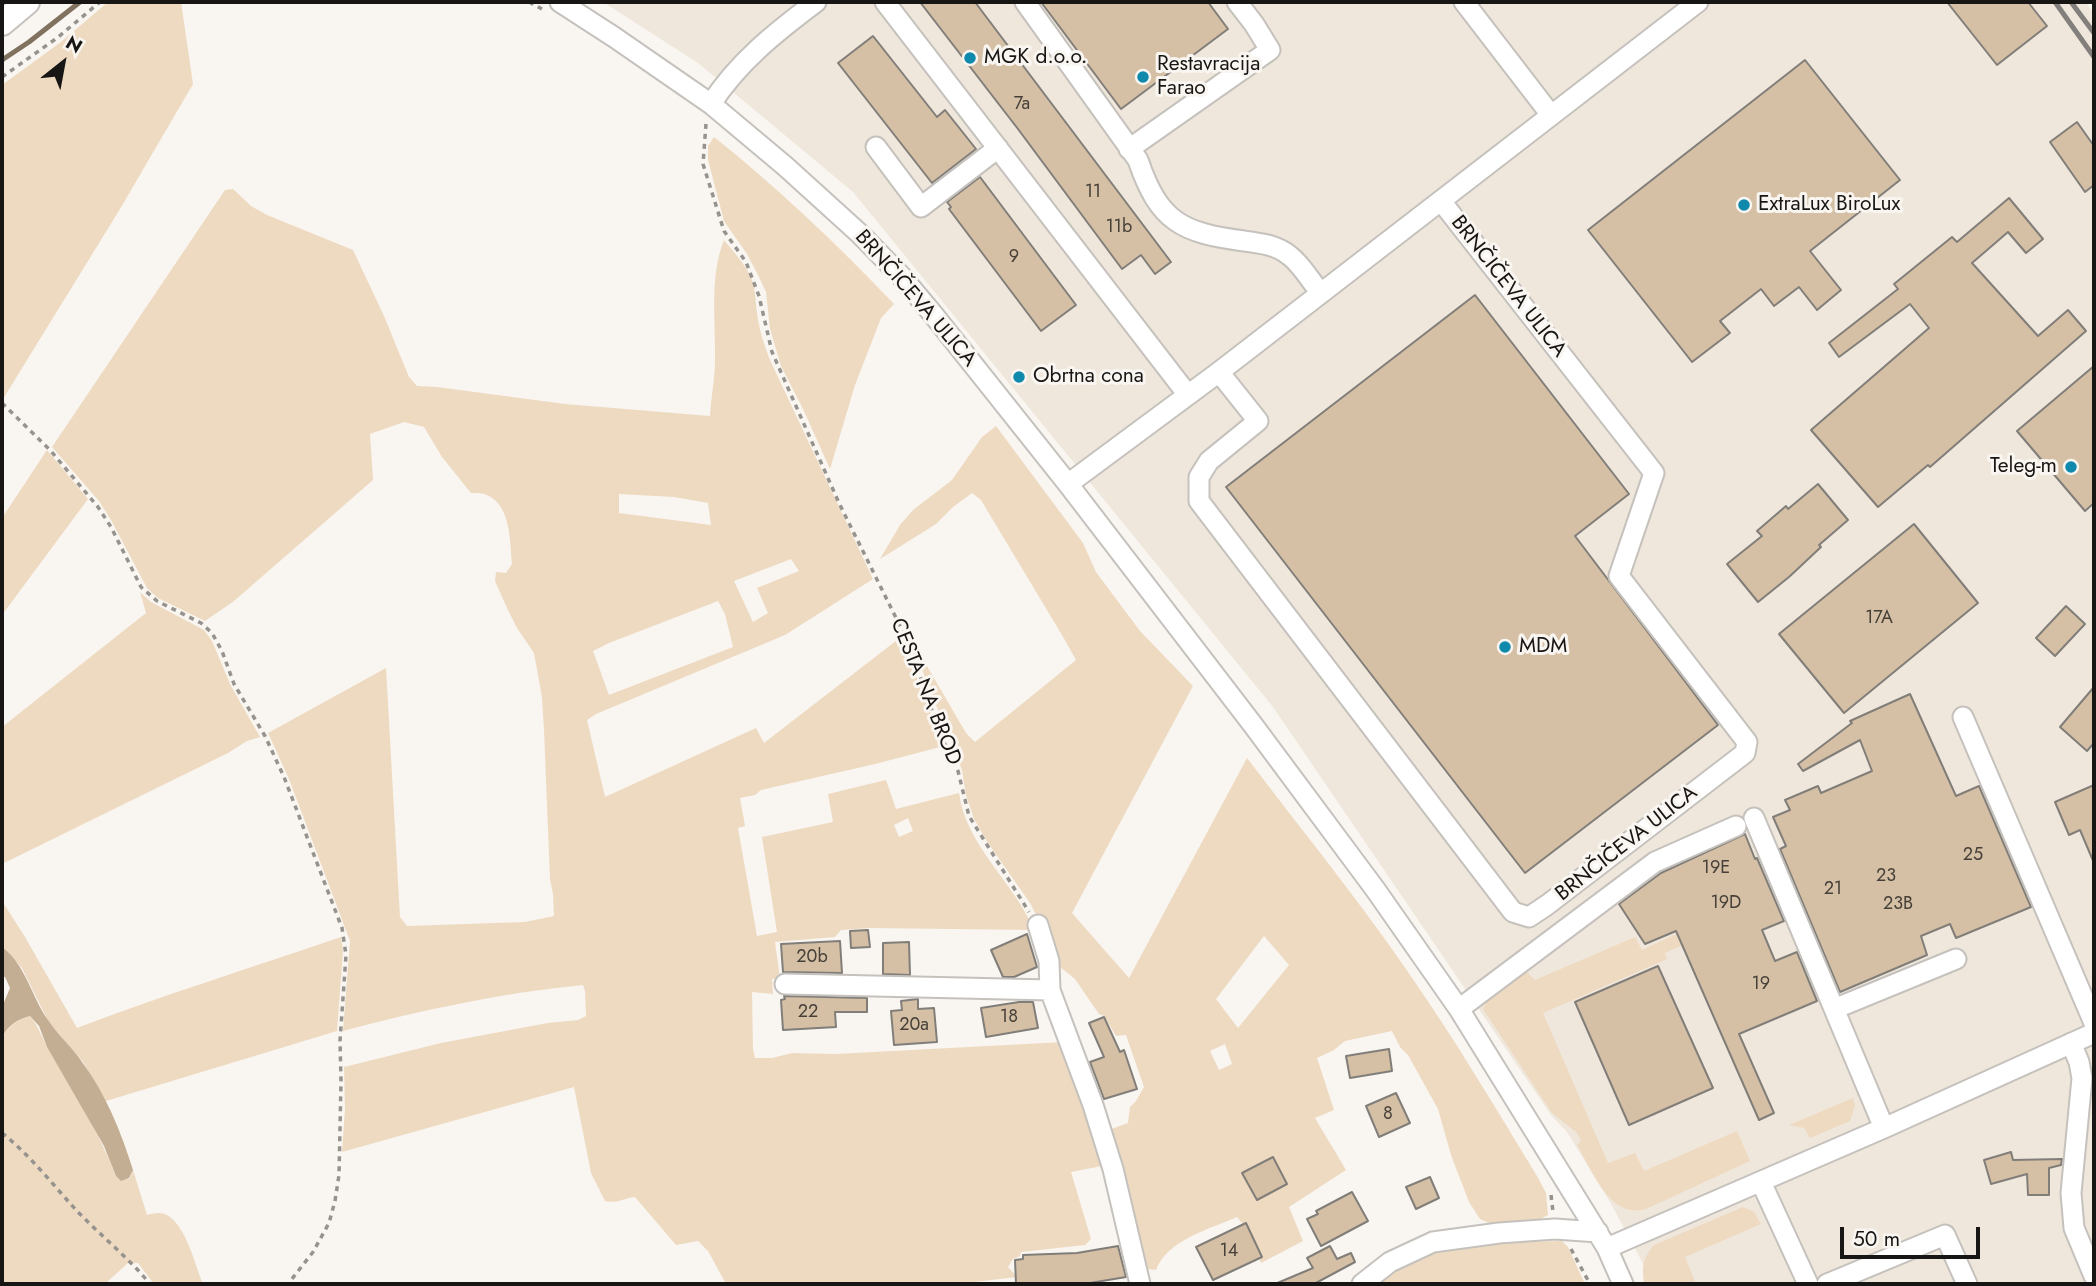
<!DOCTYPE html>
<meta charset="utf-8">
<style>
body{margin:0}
#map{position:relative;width:2096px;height:1286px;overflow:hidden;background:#f9f5f0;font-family:Jost,sans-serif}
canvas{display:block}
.frame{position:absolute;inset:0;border:4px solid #171614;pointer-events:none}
.north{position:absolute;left:28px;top:28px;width:70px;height:70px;-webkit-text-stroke:5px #f9f5f0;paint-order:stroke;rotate:31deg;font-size:19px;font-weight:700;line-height:28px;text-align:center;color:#171614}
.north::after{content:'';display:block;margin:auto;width:24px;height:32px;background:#171614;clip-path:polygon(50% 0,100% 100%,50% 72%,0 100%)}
.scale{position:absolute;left:1840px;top:1227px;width:140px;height:32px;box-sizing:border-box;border:4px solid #171614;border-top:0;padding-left:9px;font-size:21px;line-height:24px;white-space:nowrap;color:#171614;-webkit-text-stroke:5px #f9f5f0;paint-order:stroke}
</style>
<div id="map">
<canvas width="2096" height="1286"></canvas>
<div class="frame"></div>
<div class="north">N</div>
<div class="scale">50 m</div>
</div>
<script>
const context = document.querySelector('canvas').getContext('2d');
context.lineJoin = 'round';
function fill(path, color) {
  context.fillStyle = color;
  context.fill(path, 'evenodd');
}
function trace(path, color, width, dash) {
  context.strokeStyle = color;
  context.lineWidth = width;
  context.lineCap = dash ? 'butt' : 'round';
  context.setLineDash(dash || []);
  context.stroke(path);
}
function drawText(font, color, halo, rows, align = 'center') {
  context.font = font + ' Jost,sans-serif';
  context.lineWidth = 6;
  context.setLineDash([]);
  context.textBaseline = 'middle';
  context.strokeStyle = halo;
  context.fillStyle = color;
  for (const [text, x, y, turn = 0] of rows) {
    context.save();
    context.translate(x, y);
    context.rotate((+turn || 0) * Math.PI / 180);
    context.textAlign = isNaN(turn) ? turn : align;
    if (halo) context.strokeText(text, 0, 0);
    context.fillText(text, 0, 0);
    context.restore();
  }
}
fill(new Path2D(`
 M603,2h1483l8,12v1270h-440l-44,-82 -43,-70 -16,-17 -278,-408 -420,-515 -155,-129z`), '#f0e7dc');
fill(new Path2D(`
 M108,2h73l12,82 -73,125 -117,190 -1,-314 59,-43z
 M714,137c64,51 123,107 180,167l-13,14 -26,67 -25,84 -27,-60 -22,-43 -11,-37 -4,-37 -7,-15 -12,-23 -23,-33 -16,-61v-14z
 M233,189l18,17 16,9 86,35 31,66 25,61 8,9 20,1 128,17 145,12c1,-19 5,-37 5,-55 1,-39 -6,-84 9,-121 9,11 19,22 26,35 6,13 5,25 7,38 2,16 7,32 13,47l103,219 -88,56 -189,79 -9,6 18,77 151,-69 8,15 137,-106c15,36 27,74 43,109l-69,18 -114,26 -6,5 -15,3 5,28 -7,2 19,108 20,-4 -15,-95 71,-15 -5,-28 58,-14 10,29 63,-16c7,53 55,89 75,137l-164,-2 -29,2 -6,7 -60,5 5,36 -8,1 1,15 -21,-2 1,57 2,9h17l20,-5 43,1 229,-12 43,123 -36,7 20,67 -6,6 -64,7 -1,4 -7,3 -5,8 9,10 -60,7h-231l-18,-33 -10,-10 -22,4 -41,-48c-12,1 -17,7 -30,4l-14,-28 -17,-86 -232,65 3,-43 -1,-42 97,-24 107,-20 30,-3 8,-4 -1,-25 -2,-6c-82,8 -161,25 -240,46l7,-90 -61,-162 -21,-46 118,-65 14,249 7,9 118,-4 29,-6 -1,-22 -3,-15 -6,-149 -2,-33 -8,-44 -17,-25 -10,-20 -12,-27 1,-9 10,1 6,-9c-2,-22 -1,-59 -25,-69 -4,-2 -12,-2 -16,-2l-29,-36 -18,-30 -20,-5 -34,12 3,46 -139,121 -29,20 -47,-23 -11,-10 -36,-68 -12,-19 -47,-54 173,-257zM619,494l55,3 34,6 3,22 -92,-12zM791,559l8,12 -42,17 11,25 -15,9 -19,-41zM718,601l7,13 8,33 -124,48 -16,-44 16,-8zM908,818l5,13 -14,6 -5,-12z
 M996,426l87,117 13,29 44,59 53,55 -121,227 57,65 118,-220c54,71 111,141 161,214 46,66 87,135 129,204l9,17 2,22 -15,8 -40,2 -13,-6 -11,-17 -18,-47 -13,-46 -30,-54 -8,-8 -8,-16 -47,10 -11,9 -17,8 17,52 -19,8 31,52 -57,37 14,34 -42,22 -13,-32 -11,-14c-27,12 -70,23 -81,53l-14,-2 -36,-137 22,-8 2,-16 6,-6 8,-14 -18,-52 -10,1 -12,-20 -5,-2 -24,-35 -21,-17 -11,-34 -13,-25 -42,-60 -14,-24 -8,-24 -4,-25 -56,-140 60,103 9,9 101,-82 -14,-25 -81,-135 -9,-7 -19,14 -17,17 -56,35 20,-34 13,-15 39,-30 30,-43zM1264,936l25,29 -51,63 -22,-29zM1225,1044l7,20 -13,6 -9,-19z
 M47,450l41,49 -86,116v-97z
 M140,592l11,10 53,28 8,11 19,45 29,51 -13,4 -19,12 -226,111v-137l144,-114z
 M2,901l23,36 52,91c87,-33 176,-61 264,-91l2,14 -6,80 -231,70 -23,-39 -35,-41 -26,-53 -20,-21z
 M1697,924l2,14 -34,15 2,6 -124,54 65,150 27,-10 9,18 93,-40 13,30 -104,48c-36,11 -54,-39 -69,-64l4,-4 -5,-9 -24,-19 -69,-104 5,-12 38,-26 9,9 100,-43 7,13z
 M30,1016c9,11 12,22 19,34 24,42 49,80 67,126l13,3 4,-9 14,45c3,-1 7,-2 11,-2 25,-1 37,52 45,71h-49l-16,-21h-10l-23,21h-103v-247c8,-12 15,-17 28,-21z
 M1853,1098l2,8 -5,15 -40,17 -6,-10 -15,-3z
 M1743,1207l11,5 7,12 -76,33 11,27h-52c-2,-19 -2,-24 10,-39z
 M1562,1241l6,6 17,37h-212l17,-14 30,-15 23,-6 66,-7z`), '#eedac1');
fill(new Path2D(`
 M2,947c24,18 29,49 46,73 10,15 24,27 34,42 24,32 39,70 51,108l-4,8 -8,3 -5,-5 -12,-30 -57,-99 -8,-21 -9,-10c-14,4 -21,9 -28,21v-30l8,-19 -5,-11 -3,-1z`), '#c3ae94');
trace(new Path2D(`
 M2,60l27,-18 51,-40`), '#80725f', 5);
const building = new Path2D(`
 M920,2h55l196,260 -16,12 -14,-19 -19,14 -104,-140z
 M1041,2h167l20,27 -107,80z
 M1947,2h81l19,24 -50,39z
 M873,36l64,81 8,-7 31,39 -44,34 -94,-120z
 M1805,60l95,120 -90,71 31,39 -24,20 -18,-23 -25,19 -13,-17 -41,32 10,12 -38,29 -104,-132z
 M2077,122l17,24v39l-9,7 -35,-50z
 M980,177l96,128 -35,26 -92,-122 2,-2 -4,-5z
 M2009,198l34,41 -17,14 -18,-21 -36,31 66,73 30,-26 18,21 -156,136 -2,-2 -50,42 -67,-77 118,-102 -19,-24 -71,53 -10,-14 69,-54 -4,-5 58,-47 5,5z
 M1475,295l154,199 -54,42 143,189 -193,148 -299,-386z
 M2094,366v137l-9,8 -68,-80z
 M1818,484l30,36 -29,25 2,2 -32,30 -31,25 -31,-38 35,-28 -5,-5 29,-25 2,3z
 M1914,524l64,79 -134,110 -65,-79z
 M2066,606l19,18 -30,32 -19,-18z
 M2094,687v56l-7,8 -27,-24z
 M1910,694l46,102 23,-10 52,121 -75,31 -6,-14 -29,12 6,19 -87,37 -60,-143 6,-3 -13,-29 17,-7 -5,-10 33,-14 3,7 51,-22 -12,-31 -57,31 -5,-7 54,-41 -2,-2z
 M2094,785v78l-14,-33 -11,5 -14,-33z
 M1745,834l10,25 2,-1 27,63 -22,9 13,31 22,-9 20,49 -78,33 35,79 -15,7 -83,-189 -31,13 -26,-40 42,-31z
 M868,930l2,17 -19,1 -1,-17z
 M1027,934l10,33 -23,10h-11l-12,-27z
 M840,941l2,32 -59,-1 -2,-28z
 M909,942l1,33 -27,-1v-31z
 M1658,966l55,122 -84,37 -54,-123z
 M784,996l83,2v14h-32l1,15 -53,3 -2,-30 4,-1z
 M918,999v10l16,-1 3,34 -43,3 -3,-34 11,-1 -1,-9z
 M1019,1002h14l5,26 -52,9 -5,-29z
 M1104,1017l16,35 4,-2 13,39 -33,10 -14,-37 14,-5 -15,-34z
 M1389,1049l3,22 -42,7 -4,-22z
 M1396,1093l14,30 -31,14 -13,-31z
 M2011,1152l2,8 49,-1 -1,6 -12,3v27h-21l-1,-21 -36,10 -7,-24z
 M1273,1157l14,27 -30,16 -15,-27z
 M1430,1177l9,21 -23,11 -10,-22z
 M1352,1192l16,29 -47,25 -14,-27 11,-5 -2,-3z
 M1246,1223l16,34 -49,23 -17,-33z
 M1118,1246l8,31 -42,7h-68l-1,-24 8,-1v-4l54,-2z
 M1330,1246l7,13 14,-6 4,9 -41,22h-39l38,-16 -6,-10z`);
fill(building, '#d5c0a6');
trace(building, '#817e79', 2);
const minor = new Path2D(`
 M560,2l54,35 97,67 74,62 75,68 41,42 31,37 136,171 185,241 122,164 84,120 148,239 16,36
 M885,2l303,393
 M1025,2l113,158c21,62 44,73 106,81 16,2 33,4 46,15 12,9 21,26 31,37
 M1464,2l87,113
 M711,104c27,-42 65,-72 105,-102
 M876,147l45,60 77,-59
 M1129,149l141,-99 -16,-26 -17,-22
 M1219,372l39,49 -49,40 -10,16v24l314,411 16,5 18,-12 198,-152 2,-11 -128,-166 35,-103 -213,-272
 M1068,484l151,-112 479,-370
 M1963,717l131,306
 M1754,818l130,310
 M1038,925l11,36 1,29 43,115 20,64 27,115
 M785,984l265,6
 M1459,1009l196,-147 81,-36
 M1834,1009l122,-50
 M2071,1043l8,19 3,16 -11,115 3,35 20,48
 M1761,1182l47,102
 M1607,1248l277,-120 210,-95
 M1362,1284l28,-22 43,-20 66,-9 56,-4 43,3
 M1827,1284l118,-49 22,49`);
const major = new Path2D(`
 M2,23l25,-21`);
trace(minor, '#c5c1bc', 23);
trace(major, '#c5c1bc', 28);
trace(new Path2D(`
 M529,2l13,7
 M2,77l55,-39 43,-36
 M706,124l-3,40 21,67 22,31 13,34 13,56 67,151 70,141 32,92 17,35 11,45 60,96
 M2,403l48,47 48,57 13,20 30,60 16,14 44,22 11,10 10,18 12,33 31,52 19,41 58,151 4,27 -6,86 1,40 -2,94 -4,26 -6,22 -16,29 -25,32
 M2,1133c28,22 51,52 75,78 24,25 51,46 73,73
 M1551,1195l2,17
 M1571,1249l19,35`), '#96938f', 3.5, [5, 5]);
trace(minor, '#fff', 19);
trace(major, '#fff', 24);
trace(new Path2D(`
 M2055,2l39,55
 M2071,2l23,31`), '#827f7c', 5);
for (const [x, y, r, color] of [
 [970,58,7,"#0f8aad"],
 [1143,77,7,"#0f8aad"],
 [1744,205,7,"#0f8aad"],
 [1019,377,7,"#0f8aad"],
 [2071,467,7,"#0f8aad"],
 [1505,647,7,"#0f8aad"]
]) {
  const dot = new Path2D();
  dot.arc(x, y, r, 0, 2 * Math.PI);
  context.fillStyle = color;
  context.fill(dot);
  trace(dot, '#f9f5f0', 2.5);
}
drawText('18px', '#464038', null, [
 ["7a",1022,105],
 ["11",1093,193],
 ["11b",1119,228],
 ["9",1014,258],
 ["17A",1879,619],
 ["25",1973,856],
 ["19E",1716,869],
 ["23",1886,877],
 ["21",1833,890],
 ["19D",1726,904],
 ["23B",1898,905],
 ["20b",812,958],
 ["19",1761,985],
 ["22",808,1013],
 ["18",1009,1018],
 ["20a",914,1026],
 ["8",1388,1115],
 ["14",1229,1252]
]);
drawText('21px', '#171614', '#f9f5f0', [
 ["MGK d.o.o.",984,58],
 ["Restavracija",1157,65],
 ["Farao",1157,89],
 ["ExtraLux BiroLux",1758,205],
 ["Obrtna cona",1033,377],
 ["Teleg-m",2057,467,"right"],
 ["MDM",1519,647]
], 'left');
drawText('21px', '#171614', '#f9f5f0', [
 ["BRNČIČEVA ULICA",1508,287,52],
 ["BRNČIČEVA ULICA",915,299,49],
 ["CESTA NA BROD",925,692,68],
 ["BRNČIČEVA ULICA",1627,844,-38]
]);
</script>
